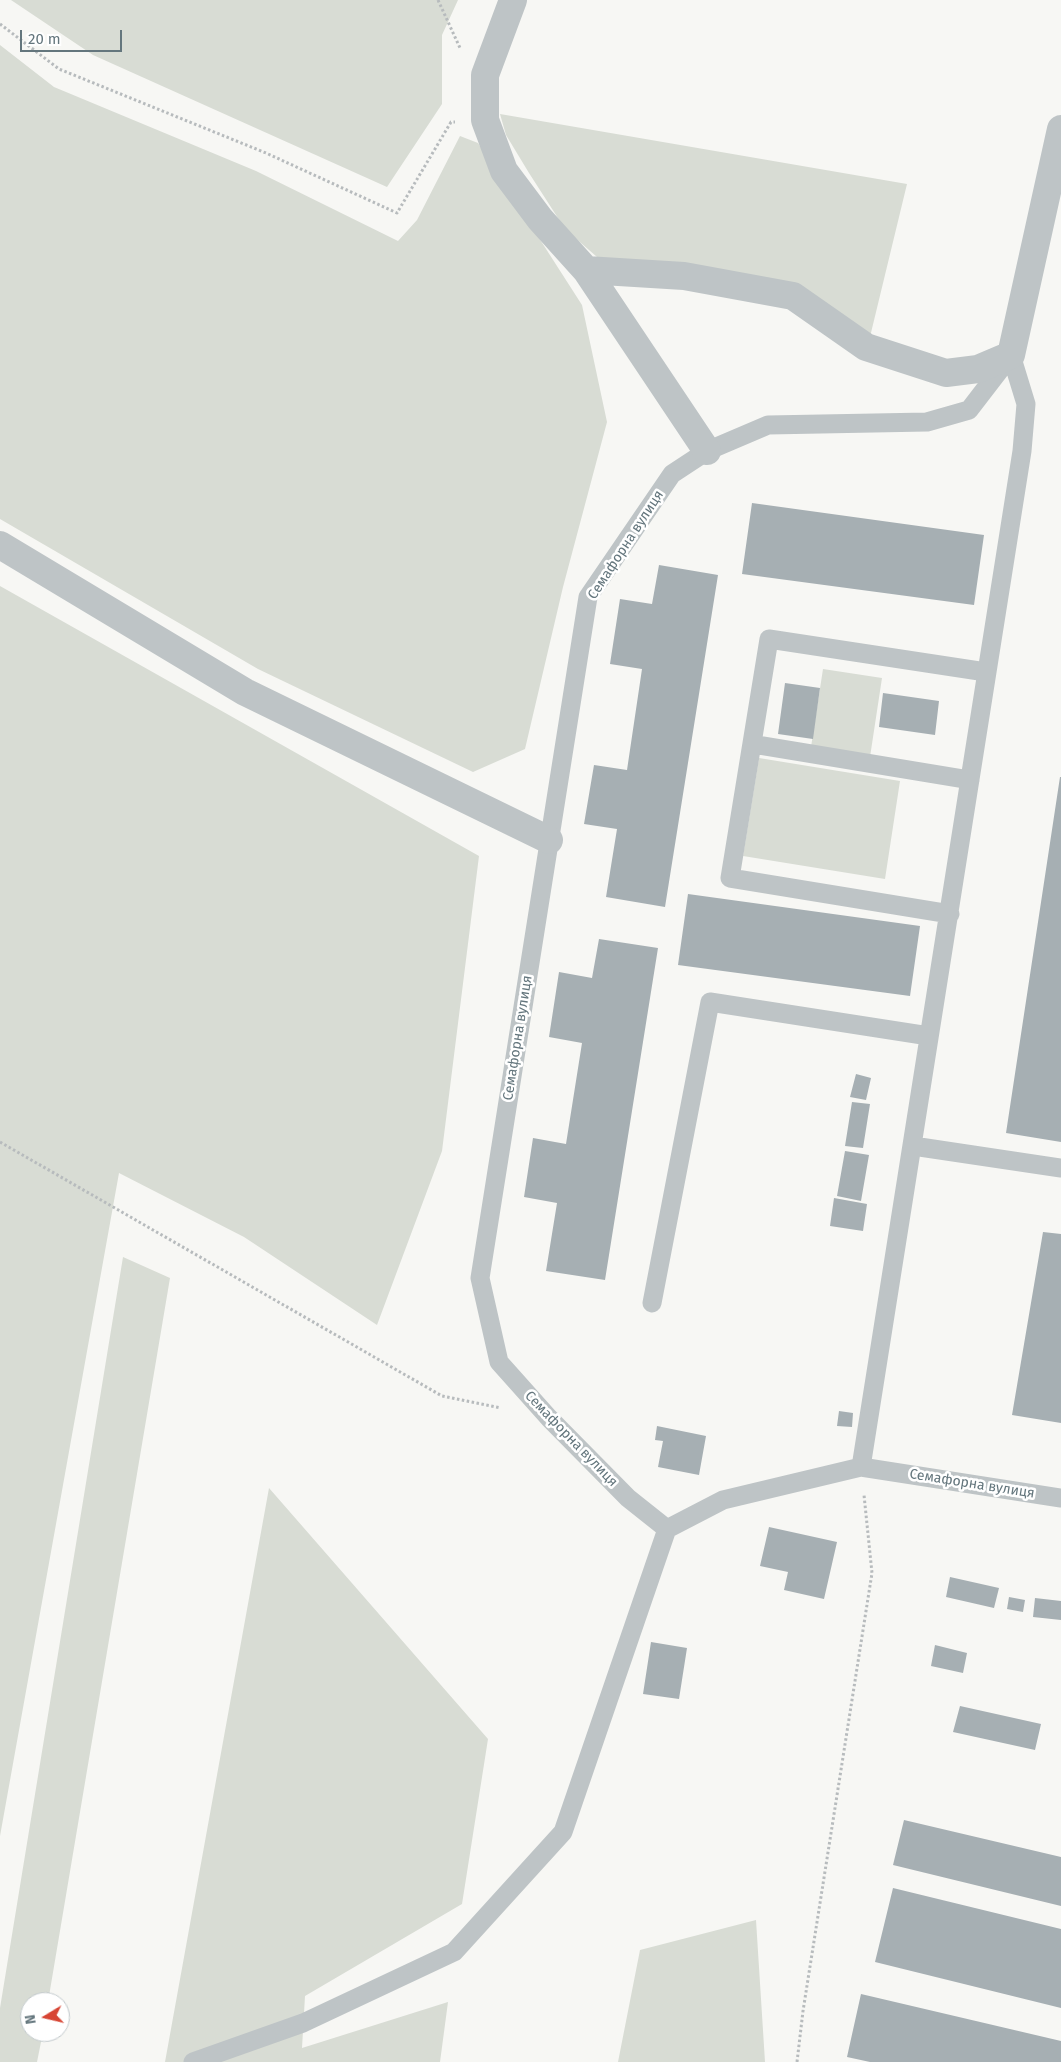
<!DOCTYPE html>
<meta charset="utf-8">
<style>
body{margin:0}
#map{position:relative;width:1061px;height:2062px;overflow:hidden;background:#f7f7f4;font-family:"Fira Sans",sans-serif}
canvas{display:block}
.north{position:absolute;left:20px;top:1992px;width:50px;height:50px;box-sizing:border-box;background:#fff;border:1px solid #c1c8cb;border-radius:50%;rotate:261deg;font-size:14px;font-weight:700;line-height:20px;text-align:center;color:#64767d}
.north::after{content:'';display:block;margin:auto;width:18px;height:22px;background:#d74534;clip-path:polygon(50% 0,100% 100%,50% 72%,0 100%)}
.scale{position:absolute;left:20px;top:30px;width:102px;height:22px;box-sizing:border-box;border:2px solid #64767d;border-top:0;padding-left:6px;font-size:15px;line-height:18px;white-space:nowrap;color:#64767d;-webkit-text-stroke:4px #fff;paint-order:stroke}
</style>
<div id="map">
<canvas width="1061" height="2062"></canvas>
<div class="north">N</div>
<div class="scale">20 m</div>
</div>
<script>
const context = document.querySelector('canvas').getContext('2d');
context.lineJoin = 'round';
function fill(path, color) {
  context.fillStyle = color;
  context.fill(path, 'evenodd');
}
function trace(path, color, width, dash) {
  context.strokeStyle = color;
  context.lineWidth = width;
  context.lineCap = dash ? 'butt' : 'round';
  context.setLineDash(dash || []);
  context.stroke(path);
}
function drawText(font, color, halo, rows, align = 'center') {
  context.font = font + ' "Fira Sans",sans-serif';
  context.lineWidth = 5;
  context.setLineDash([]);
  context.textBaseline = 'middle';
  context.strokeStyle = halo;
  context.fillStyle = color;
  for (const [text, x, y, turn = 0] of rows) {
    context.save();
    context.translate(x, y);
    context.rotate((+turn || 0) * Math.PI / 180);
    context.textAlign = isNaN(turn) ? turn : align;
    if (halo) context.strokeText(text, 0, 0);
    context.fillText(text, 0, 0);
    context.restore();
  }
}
fill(new Path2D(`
 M11,0h447l-16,35v69l-55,83 -294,-132z
 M0,45l54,42 202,84 142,70 19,-21 43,-84 18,7 104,162 25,117 -44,165 -38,162 -52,23 -215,-103 -258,-150z
 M500,114l407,70 -38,157 -67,-48 -205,-36 -32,-28 -36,-56 -23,-38z
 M0,586l479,270 -37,295 -65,174 -133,-88 -125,-64 -119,663z
 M823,669l59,9 -12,79 -59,-10z
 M759,758l141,23 -15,98 -142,-23z
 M123,1257l47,21 -122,724h-18v30h13l-6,30h-37v-54z
 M269,1488l219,251 -26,165 -157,92 -3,52 146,-46 -8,60h-275z
 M756,1920l9,142h-147l22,-112z`), '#d8dcd4');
fill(new Path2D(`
 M752,503l232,32 -10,70 -232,-31z
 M659,565l59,10 -53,332 -59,-10 11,-68 -33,-5 10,-59 33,5 15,-101 -32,-5 10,-65 32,5z
 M785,683l35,5 -7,51 -35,-5z
 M883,693l56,8 -4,34 -56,-8z
 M1060,777h1v365l-55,-9z
 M688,894l232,32 -10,70 -232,-31z
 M599,939l59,9 -53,332 -59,-9 11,-68 -33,-6 9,-59 33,6 16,-101 -33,-6 10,-65 33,6z
 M856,1074l15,4 -5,22 -16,-3z
 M852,1102l18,2 -7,44 -18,-2z
 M845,1151l24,4 -8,46 -24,-5z
 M834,1198l33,6 -4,27 -33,-5z
 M1043,1232l18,2v189l-49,-8z
 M839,1411l14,2 -1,14 -15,-1z
 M657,1426l49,10 -7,39 -41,-8 5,-26 -8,-1z
 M769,1527l68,15 -13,57 -40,-9 4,-18 -28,-6z
 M950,1577l49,11 -5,20 -48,-11z
 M1009,1597l16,3 -2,12 -16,-3z
 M1035,1598l26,3v19l-28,-3z
 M651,1642l36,6 -8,51 -36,-5z
 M935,1645l32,8 -4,20 -32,-7z
 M960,1706l81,18 -6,26 -82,-18z
 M904,1820l157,37v49l-168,-41z
 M893,1888l168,41v79l-186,-46z
 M861,1994l200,47v21h-191l-23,-5z`), '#a6afb3');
trace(new Path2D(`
 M438,0l22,48
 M0,24l59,45 207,84 131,60 54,-91h4
 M0,1142l442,254 59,12
 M797,2062l6,-51 69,-438 -8,-78`), '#b7bbbd', 3, [2.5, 2.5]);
trace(new Path2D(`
 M1009,358l-40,52 -42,12 -159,3 -61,26 -35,23 -84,123 -108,681 19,84 50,56 79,80 39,31 56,-29 138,-33 200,31
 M752,744l218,36
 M950,914l-220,-36 39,-239 217,33
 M913,1146l148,22
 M652,1303l58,-301 219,34
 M861,1467l161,-1016 4,-47 -15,-49
 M193,2062l110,-39 151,-71 109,-120 104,-303`), '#bec4c6', 19);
trace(new Path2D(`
 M513,0l-28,75v45l19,51 36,48 46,51 121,181
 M586,270l98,6 109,20 73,51 80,26 32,-4 33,-14 50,-226
 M0,545l245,147 304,148`), '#bec4c6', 28);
drawText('14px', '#64767d', '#fff', [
 ["Семафорна вулиця",626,545,-57],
 ["Семафорна вулиця",518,1038,-81],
 ["Семафорна вулиця",571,1439,46],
 ["Семафорна вулиця",972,1484,9]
]);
</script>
